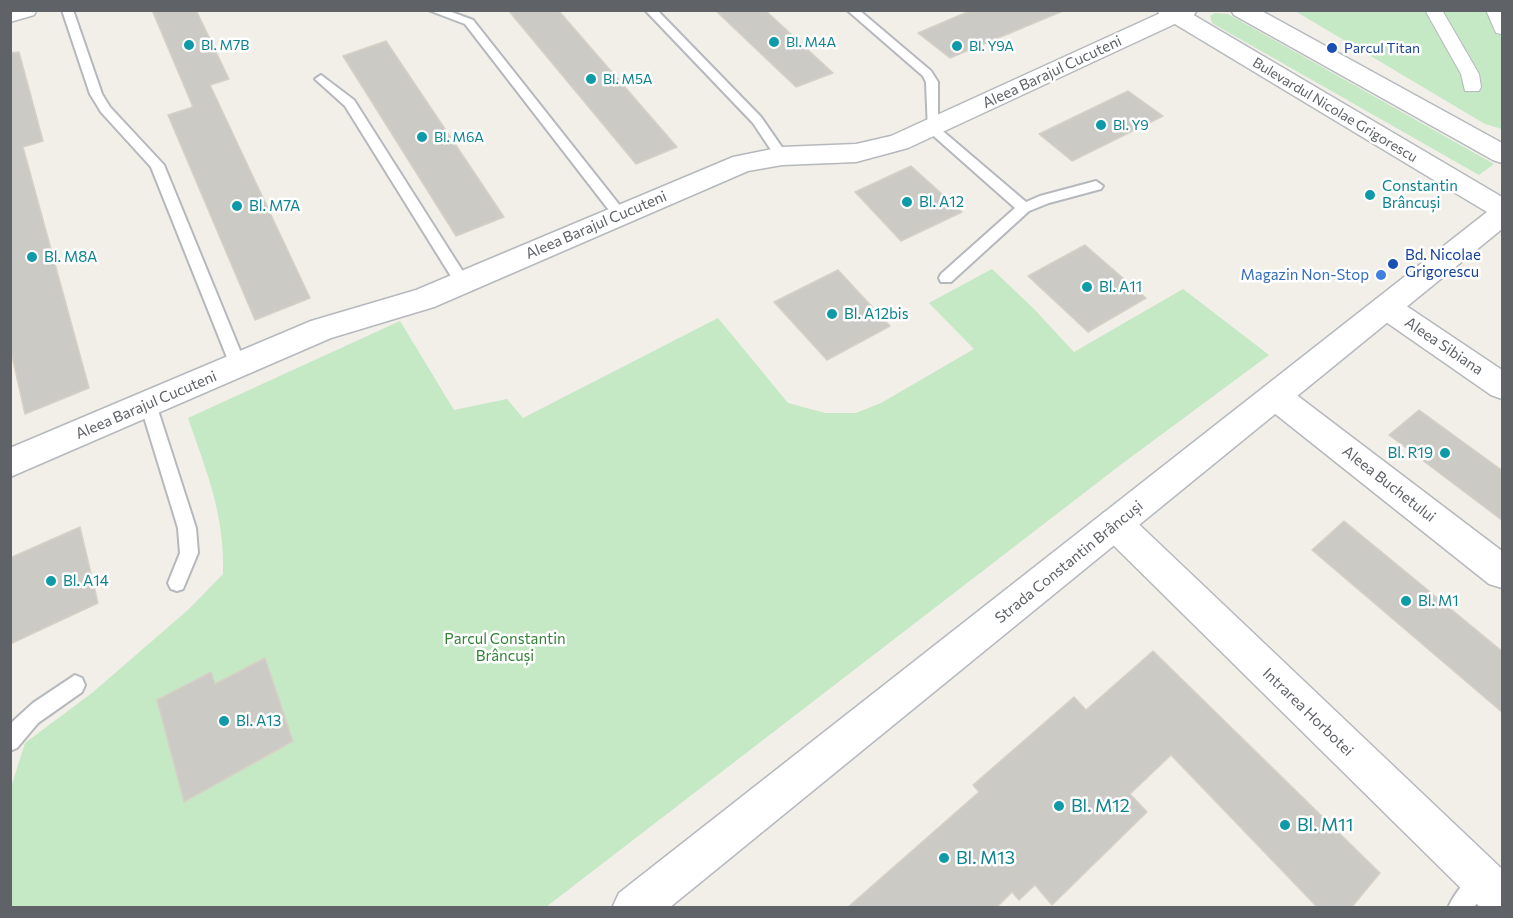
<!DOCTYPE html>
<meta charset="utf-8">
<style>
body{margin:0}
#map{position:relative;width:1513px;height:918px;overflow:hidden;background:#f1efe8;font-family:Commissioner,sans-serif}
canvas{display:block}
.frame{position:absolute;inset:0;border:12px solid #5f6368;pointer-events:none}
</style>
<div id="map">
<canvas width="1513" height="918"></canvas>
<div class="frame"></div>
</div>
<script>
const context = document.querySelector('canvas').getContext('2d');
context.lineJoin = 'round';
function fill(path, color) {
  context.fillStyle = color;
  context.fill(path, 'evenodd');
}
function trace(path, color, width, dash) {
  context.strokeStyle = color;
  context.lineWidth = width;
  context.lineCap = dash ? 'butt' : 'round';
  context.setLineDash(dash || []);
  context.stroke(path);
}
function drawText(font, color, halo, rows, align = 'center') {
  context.font = font + ' Commissioner,sans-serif';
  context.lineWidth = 5;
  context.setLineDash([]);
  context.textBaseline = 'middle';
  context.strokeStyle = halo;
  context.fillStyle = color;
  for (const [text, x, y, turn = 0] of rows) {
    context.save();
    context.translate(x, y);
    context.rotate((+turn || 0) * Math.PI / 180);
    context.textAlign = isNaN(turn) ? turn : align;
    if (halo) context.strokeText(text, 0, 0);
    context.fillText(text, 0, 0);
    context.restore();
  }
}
fill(new Path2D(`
 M1295,11h207v118l-17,-5z
 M1215,13l13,1 266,150 -15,11 -267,-152 -2,-7z
 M992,269l42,40 40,43 109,-63 86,66 -146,108 -577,444 -535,1v-121l14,-44 67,-50 97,-84 34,-35c2,-59 -16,-101 -35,-156l212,-97 54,89 53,-11 16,19 195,-100 70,85 37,10h31l25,-10 93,-54 -45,-46zM265,659l28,82 -109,61 -27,-102 54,-28 4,12z`), '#c5e8c5');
const building = new Path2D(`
 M152,10h44l33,69 -19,6 100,213 -55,22 -87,-205 25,-8z
 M508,10h50l119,137 -41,17z
 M715,10h50l68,63 -37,14z
 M972,10h91v1l-113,47 -32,-25z
 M386,41l118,176 -48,19 -113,-180z
 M19,52l24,89 -20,6 66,241 -64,26 -15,-67v-294z
 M1128,91l35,25 -91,45 -33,-27z
 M911,166l51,46 -61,29 -46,-49z
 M1085,245l61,53 -58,34 -60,-56z
 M838,270l52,56 -63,34 -53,-58z
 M1419,410l84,61v50l-114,-86z
 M1344,521l159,131v61l-191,-163z
 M80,527l18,76 -88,41v-86z
 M1153,651l227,222 -29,35h-33l-147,-153 -41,39 17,18 -95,93 -17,-20 -16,15 -7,-8 -16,16h-149l132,-116 -6,-7 101,-88 12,13z
 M265,658l28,83 -109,61 -27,-102 54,-28 4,12z`);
fill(building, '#cccac5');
trace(building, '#d6d1c6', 1.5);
const service = new Path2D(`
 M62,10h11l29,84 8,13 54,58 82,200 -3,4 -5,2 -5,-2 -3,-4 -79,-198 -50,-55 -11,-18z
 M428,10h18l27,10 152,192 2,3 -2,3h-10l-150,-194z
 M645,10h12l104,107 27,39 -1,3h-10l-24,-36z
 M847,10h12l72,61 7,11v45l88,75 14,-6 56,-15 7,5 -2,3 -52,14 -20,8 -78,71h-10l-2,-4 2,-4 74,-66 -87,-77 -2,-49 -3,-6z
 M321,75l33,25 113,178 2,4 -2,4h-10l-112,-180 -30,-27z
 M148,397l6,2 2,5 40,124 2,25 -15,36 -6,2 -6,-2 -3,-6 12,-30 -2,-25 -38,-124 2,-5z
 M75,675l7,3 3,7 -3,7 -44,31 -21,25 -7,3v-27l23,-21z
 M1483,868l8,3 3,8 -3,8 -18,21h-25c6,-14 21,-34 35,-40z`);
const pedestrian = new Path2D(`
 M1425,10h17l37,64 2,13 -2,4h-14l-4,-17z
 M1486,10h16v24l-6,-1z`);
const minor = new Path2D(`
 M10,10h27l-3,5 -24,7z
 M1167,10h30l-3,5 -286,133 -52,14 -74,3 -34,6 -314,136 -103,31 -321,139v-29l301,-127 105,-31 317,-133 49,-10 74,-3 35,-8z
 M1386,296l10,3 106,71v29l-11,-4 -115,-80 -5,-8 5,-8z
 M1275,383l11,4 216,164v37l-13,-4 -225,-179 -5,-9 5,-9z
 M1115,509l12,4 375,356v39h-21l-378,-373 -5,-11 5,-11z`);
const secondary = new Path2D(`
 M1157,10h28l317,187v32l-833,679h-57l7,-15 868,-681 -327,-197z
 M1231,10h29l242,133v20l-9,-3 -259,-145z`);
trace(service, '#b5b8bc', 4);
trace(pedestrian, '#b5b8bc', 2);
trace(minor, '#b5b8bc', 3);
trace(secondary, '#b6babf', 3);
fill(service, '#fff');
fill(pedestrian, '#fff');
fill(minor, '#fff');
fill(secondary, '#fff');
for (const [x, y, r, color] of [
 [774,42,6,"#0f9aa8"],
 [189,45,6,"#0f9aa8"],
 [957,46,6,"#0f9aa8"],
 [1332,48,6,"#1a4fb4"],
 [591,79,6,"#0f9aa8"],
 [1101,125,6,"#0f9aa8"],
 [422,137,6,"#0f9aa8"],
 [1370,195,6,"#0f9aa8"],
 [907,202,6,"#0f9aa8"],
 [237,206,6,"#0f9aa8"],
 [32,257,6,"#0f9aa8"],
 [1393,264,6,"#1a4fb4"],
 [1381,275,6,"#3f7fe0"],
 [1087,287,6,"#0f9aa8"],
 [832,314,6,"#0f9aa8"],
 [1445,453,6,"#0f9aa8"],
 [51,581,6,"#0f9aa8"],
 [1406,601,6,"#0f9aa8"],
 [224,721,6,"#0f9aa8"],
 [1059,806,6,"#0f9aa8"],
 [1285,825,6,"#0f9aa8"],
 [944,858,6,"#0f9aa8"]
]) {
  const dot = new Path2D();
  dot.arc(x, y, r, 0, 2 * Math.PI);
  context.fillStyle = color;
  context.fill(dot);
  trace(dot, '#fff', 2);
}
drawText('14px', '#0d838f', '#fff', [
 ["Bl. M4A",786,42],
 ["Bl. M7B",201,45],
 ["Bl. Y9A",969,46],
 ["Bl. M5A",603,79],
 ["Bl. Y9",1113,125],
 ["Bl. M6A",434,137]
], 'left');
drawText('14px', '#164399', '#fff', [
 ["Parcul Titan",1344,48]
], 'left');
drawText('14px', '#5f6368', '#fff', [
 ["Bulevardul Nicolae Grigorescu",1335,110,31]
]);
drawText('15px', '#5f6368', '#fff', [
 ["Aleea Barajul Cucuteni",1052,72,-25],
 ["Aleea Barajul Cucuteni",596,225,-23],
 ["Aleea Sibiana",1444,346,34],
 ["Aleea Barajul Cucuteni",146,405,-23],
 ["Aleea Buchetului",1389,484,38],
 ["Strada Constantin Brâncuși",1069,562,-39],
 ["Intrarea Horbotei",1308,712,44]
]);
drawText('15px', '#0d838f', '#fff', [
 ["Constantin",1382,186],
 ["Brâncuși",1382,203],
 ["Bl. A12",919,202],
 ["Bl. M7A",249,206],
 ["Bl. M8A",44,257],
 ["Bl. A11",1099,287],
 ["Bl. A12bis",844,314],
 ["Bl. R19",1433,453,"right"],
 ["Bl. A14",63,581],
 ["Bl. M1",1418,601],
 ["Bl. A13",236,721]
], 'left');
drawText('15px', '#164399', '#fff', [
 ["Bd. Nicolae",1405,255],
 ["Grigorescu",1405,272]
], 'left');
drawText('15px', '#366cbe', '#fff', [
 ["Magazin Non-Stop",1369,275]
], 'right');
drawText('15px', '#348238', '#fff', [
 ["Parcul Constantin",505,639],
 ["Brâncuși",505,656]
]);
drawText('18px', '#0d838f', '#fff', [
 ["Bl. M12",1071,806],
 ["Bl. M11",1297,825],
 ["Bl. M13",956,858]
], 'left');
</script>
